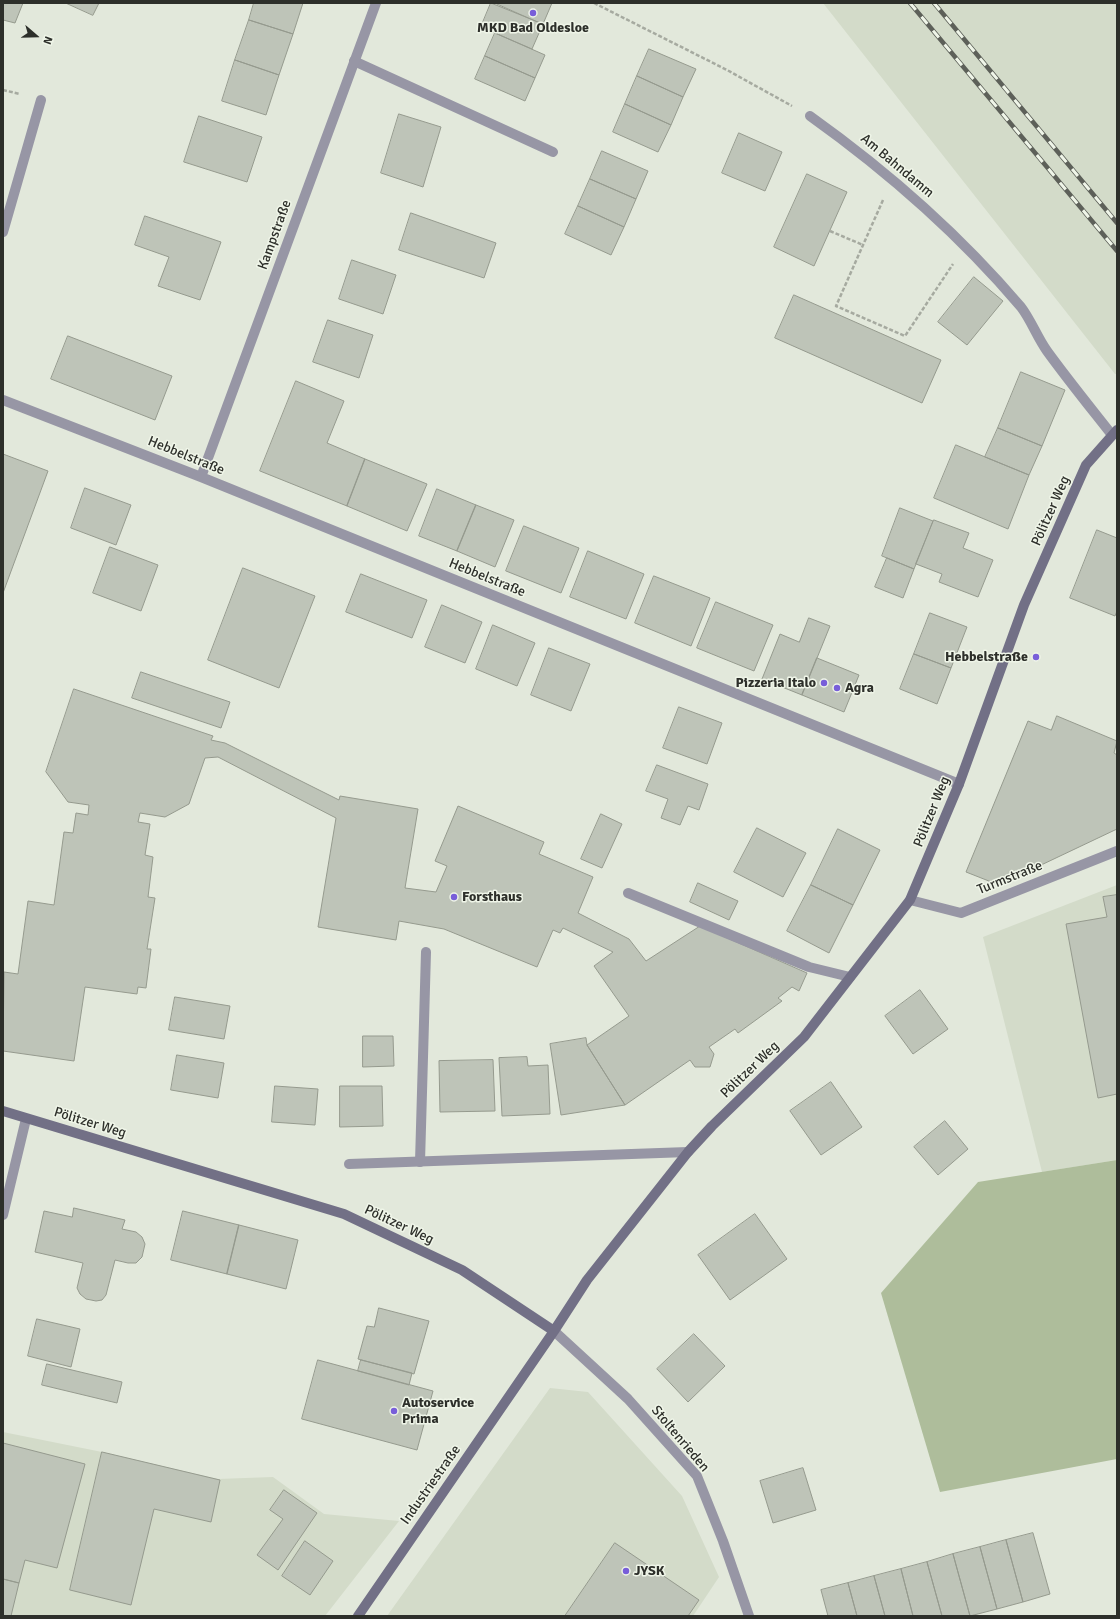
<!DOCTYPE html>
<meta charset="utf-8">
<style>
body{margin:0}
#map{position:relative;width:1120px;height:1619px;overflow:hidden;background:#e2e8db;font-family:Signika,sans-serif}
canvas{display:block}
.frame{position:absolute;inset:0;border:4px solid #2d2f2a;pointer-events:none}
.north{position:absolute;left:16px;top:16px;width:40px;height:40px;-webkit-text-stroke:3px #eff5e8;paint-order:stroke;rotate:110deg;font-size:11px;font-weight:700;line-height:16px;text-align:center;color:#2d2f2a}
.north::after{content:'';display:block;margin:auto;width:14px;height:18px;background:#2d2f2a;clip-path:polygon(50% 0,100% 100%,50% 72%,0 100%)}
</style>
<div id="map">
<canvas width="1120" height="1619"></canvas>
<div class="frame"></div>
<div class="north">N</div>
</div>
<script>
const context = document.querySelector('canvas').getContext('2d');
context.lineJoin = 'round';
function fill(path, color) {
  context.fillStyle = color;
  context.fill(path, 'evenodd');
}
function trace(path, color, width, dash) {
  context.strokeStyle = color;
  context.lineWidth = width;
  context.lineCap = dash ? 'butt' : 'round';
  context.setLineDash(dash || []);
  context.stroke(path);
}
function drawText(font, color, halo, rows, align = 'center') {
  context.font = font + ' Signika,sans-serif';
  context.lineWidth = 3;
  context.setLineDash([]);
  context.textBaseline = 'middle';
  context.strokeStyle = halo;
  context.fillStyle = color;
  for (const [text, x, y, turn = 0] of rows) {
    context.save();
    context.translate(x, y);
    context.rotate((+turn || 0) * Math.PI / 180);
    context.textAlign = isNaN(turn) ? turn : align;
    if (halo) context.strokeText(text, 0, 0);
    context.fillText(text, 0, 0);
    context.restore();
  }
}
fill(new Path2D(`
 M823,3h294v371h-2z
 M1117,885v275l-75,12 -59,-235z
 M550,1388l38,4 94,104 37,81 -26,39h-306z
 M3,1432l99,20 116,27 55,-2 51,37 75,7 -74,95h-322z`), '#d3dbc9');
fill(new Path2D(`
 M1117,1160v299l-177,33 -59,-199 97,-111z`), '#aebd9b');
const building = new Path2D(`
 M3,3h20l-8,20 -12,-3z
 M66,3h33l-6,12z
 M254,3h49l-10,31 -44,-14z
 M491,3l52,21 -11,25 -51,-22z
 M495,3h57l-9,21z
 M249,20l44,14 -14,41 -44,-15z
 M495,33l50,22 -10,23 -50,-22z
 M649,49l47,20 -13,28 -46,-21z
 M485,56l50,22 -10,23 -50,-22z
 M235,60l44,15 -13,40 -44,-14z
 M637,76l46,21 -12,28 -46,-21z
 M625,104l46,21 -13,27 -45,-20z
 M399,114l42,13 -18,60 -42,-14z
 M199,116l63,21 -15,45 -63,-20z
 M739,133l43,19 -17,39 -43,-18z
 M602,151l46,20 -12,28 -46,-20z
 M807,174l40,18 -33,74 -40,-19z
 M590,179l46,20 -12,28 -46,-21z
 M578,206l46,21 -13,28 -46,-21z
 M411,213l85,30 -12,35 -85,-28z
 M145,216l76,26 -21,58 -42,-14 11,-29 -34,-12z
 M352,260l44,15 -13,39 -44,-15z
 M974,277l29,24 -36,44 -29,-23z
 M794,295l147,65 -19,43 -147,-65z
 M328,320l45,15 -14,43 -46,-16z
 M68,336l104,40 -17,44 -104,-41z
 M1021,372l44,18 -23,56 -44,-18z
 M296,381l48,20 -17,42 38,16 -18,47 -87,-35z
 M998,428l44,18 -13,29 -44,-18z
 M956,445l73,30 -21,54 -74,-31z
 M3,454l45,17 -45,122z
 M365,459l62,25 -20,47 -60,-25z
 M85,488l46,17 -15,40 -45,-17z
 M437,489l39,16 -19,46 -38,-15z
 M476,505l38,15 -19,47 -38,-16z
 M900,508l33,13 -19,48 -32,-13z
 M934,520l35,13 -6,15 30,12 -15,37 -39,-15 3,-8 -26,-10z
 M524,526l55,22 -18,45 -55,-22z
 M1097,530l20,8v73l-2,5 -45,-18z
 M110,547l48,18 -17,46 -48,-18z
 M588,551l56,23 -18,45 -56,-22z
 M887,558l27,11 -11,29 -28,-11z
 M243,568l72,28 -36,92 -71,-28z
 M361,574l66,26 -15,38 -66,-26z
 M654,576l56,22 -19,48 -56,-23z
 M716,602l57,23 -19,46 -57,-23z
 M442,605l40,17 -17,41 -40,-16z
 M930,613l37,14 -16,41 -37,-14z
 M809,618l21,8 -28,69 -40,-16 18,-45 19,8z
 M493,625l42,18 -18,43 -41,-17z
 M549,648l41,16 -19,47 -40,-16z
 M914,654l37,14 -14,36 -37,-15z
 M817,658l42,17 -15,37 -42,-17z
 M141,672l89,30 -9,26 -89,-30z
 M74,689l139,47 -2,4 14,3 114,57 1,-4 78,13 -13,79 31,4 11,-26 -12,-5 23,-55 86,36 -5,12 54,23 -15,36 51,26 17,22 54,-35 107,47 -8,18 -7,-4 -14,11 4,3 -44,32 -3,-4 -26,18 5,7 -4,13h-15l-5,-7 -65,45 -38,-60 42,-29 -35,-50 19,-14 -50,-24 -3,5 -7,-3 -16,37 -93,-38 -45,-8 -3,19 -78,-13 18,-109 -118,-61 -13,1 -16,46 -24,13 -25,-4 -2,9 12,2 -5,31 8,2 -5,40 7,1 -8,51h4l-5,39 -8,-1 -1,7 -52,-7 -11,74 -71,-10 1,-79 14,2 10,-73 26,4 10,-73 9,1 3,-20 12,2 1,-10 -21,-3 -22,-30z
 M679,707l43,16 -15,41 -44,-16z
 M1057,716l60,25 -3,12 3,2v74l-118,56 -33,-13 62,-151 23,9z
 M657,765l51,19 -9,26 -11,-4 -8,19 -19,-7 7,-19 -22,-8z
 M601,814l21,10 -20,44 -21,-9z
 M757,828l49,25 -23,44 -49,-25z
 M838,829l42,21 -27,55 -42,-20z
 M698,883l40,18 -9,19 -39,-18z
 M811,885l42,20 -24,48 -42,-22z
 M1117,895v199l-19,4 -32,-174 41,-7 -4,-20z
 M920,990l28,39 -35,25 -28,-38z
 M175,997l55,9 -6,33 -55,-9z
 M363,1036h30l1,30 -31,1z
 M586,1038l1,7 38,60 -64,10 -11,-71z
 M177,1055l47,8 -6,35 -47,-8z
 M527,1057l1,9 20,-1 2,49 -48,2 -3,-58z
 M493,1060l2,51 -55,1 -1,-51z
 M831,1082l31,45 -41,28 -31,-44z
 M275,1086l43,3 -3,36 -43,-3z
 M340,1086h42l1,40 -43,1z
 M945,1121l23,28 -30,26 -24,-28z
 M74,1208l51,12 -3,9 14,3 6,5 3,7 -3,13 -6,6h-8l-13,-3 -9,35 -4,5 -6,1 -10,-2 -6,-5 -3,-6 6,-25 -48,-11 9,-41 28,6z
 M183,1211l56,14 -12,49 -56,-14z
 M755,1214l32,45 -57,41 -32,-45z
 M239,1225l59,15 -12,49 -59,-15z
 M379,1308l50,13 -15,53 -56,-15 9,-33 7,1z
 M37,1319l43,10 -9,38 -43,-11z
 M694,1334l31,32 -37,36 -31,-33z
 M318,1360l115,31 -16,59 -115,-31z
 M361,1360l51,13 -3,12 -51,-14z
 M47,1364l75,18 -5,21 -75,-18z
 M3,1443l82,21 -28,104 -32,-8 -6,23 -16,-4z
 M102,1452l118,28 -9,42 -57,-13 -23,96 -61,-15z
 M803,1468l13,42 -43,13 -13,-42z
 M284,1490l33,23 -39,57 -21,-15 26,-36 -13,-9z
 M1033,1533l17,61 -27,8 -17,-62z
 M1006,1540l17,62 -26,7 -17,-62z
 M305,1541l28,20 -23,34 -28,-19z
 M615,1543l84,57 -11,16h-123z
 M980,1547l17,62 -27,7 -17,-62z
 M953,1554l17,62h-28l-15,-54z
 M927,1562l15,54h-29l-12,-47z
 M901,1569l12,47h-28l-11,-40z
 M874,1576l11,40h-28l-9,-33z
 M3,1579l16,4 -8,33h-8z
 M848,1583l9,33h-29l-7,-26z`);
fill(building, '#bec4b8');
trace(building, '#959a8e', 1);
trace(new Path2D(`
 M594,3l133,67 65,36
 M3,90l17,4
 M883,200l-47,106 69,30 48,-72
 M830,231l33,14`), '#a6aaa0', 2.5, [4, 2]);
trace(new Path2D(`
 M354,61l199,91
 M3,232l38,-132
 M628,893l181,74 41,10
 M420,1162l6,-210`), '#9796a5', 10);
trace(new Path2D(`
 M810,116c77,55 149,118 211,191 10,13 16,30 26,44 21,29 43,56 65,84
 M3,400l198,77 758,307
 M201,477l175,-474
 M910,900l51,13 156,-62
 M349,1164l339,-12
 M3,1215l23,-96
 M554,1331l74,68 69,77 26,65 26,75`), '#9796a5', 10);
trace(new Path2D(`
 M3,1111l341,103 118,56 92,61
 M358,1616l196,-285 33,-51 101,-128 24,-26 92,-89 106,-137 49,-116 65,-179 62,-140 31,-35`), '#727086', 10);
const rail = new Path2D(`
 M910,3l207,248
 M934,3l183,220`);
trace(rail, '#5d6059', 4.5);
trace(rail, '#eff5e8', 3, [9]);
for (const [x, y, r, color] of [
 [533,13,4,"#785ed9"],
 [1036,657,4,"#785ed9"],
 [824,683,4,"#785ed9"],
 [837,688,4,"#785ed9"],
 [454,897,4,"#785ed9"],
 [394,1411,4,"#785ed9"],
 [626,1571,4,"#785ed9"]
]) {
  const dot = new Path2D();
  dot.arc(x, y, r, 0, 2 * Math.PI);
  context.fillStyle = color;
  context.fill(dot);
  trace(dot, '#eff5e8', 1.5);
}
drawText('bold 14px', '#2d2f2a', '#eff5e8', [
 ["MKD Bad Oldesloe",533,28,"center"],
 ["Hebbelstraße",1028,657,"right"],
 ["Pizzeria Italo",816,683,"right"],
 ["Agra",845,688],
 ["Forsthaus",462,897],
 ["Autoservice",402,1403],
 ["Prima",402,1419],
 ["JYSK",634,1571]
], 'left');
drawText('14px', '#2d2f2a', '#eff5e8', [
 ["Am Bahndamm",897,166,40],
 ["Kampstraße",275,235,-70],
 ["Hebbelstraße",186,456,22],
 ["Pölitzer Weg",1051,511,-66],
 ["Hebbelstraße",487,578,22],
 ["Pölitzer Weg",932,812,-68],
 ["Turmstraße",1010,878,-22],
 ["Pölitzer Weg",750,1070,-44],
 ["Pölitzer Weg",90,1123,17],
 ["Pölitzer Weg",399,1225,25],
 ["Stoltenrieden",680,1439,50],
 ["Industriestraße",431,1485,-55]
]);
</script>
